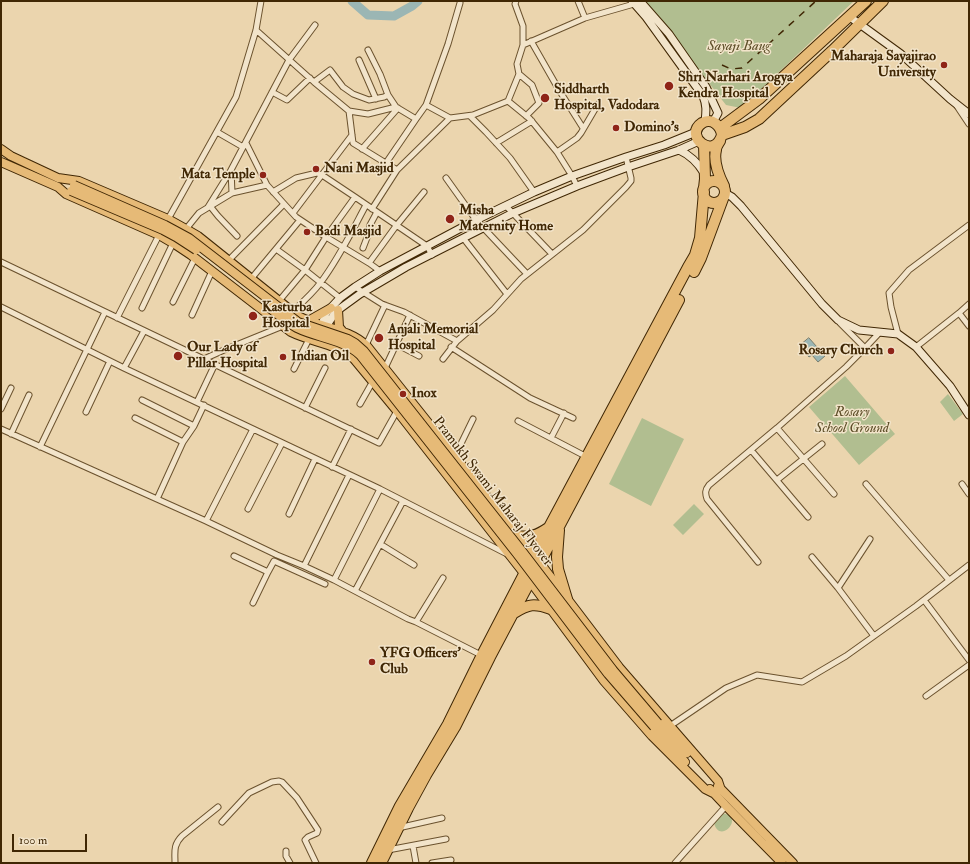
<!DOCTYPE html>
<style>
body{margin:0}
#map{position:relative;width:970px;height:864px;overflow:hidden;background:#ebd5ae;font-family:"IM FELL Double Pica",serif}
canvas{display:block}
.frame{position:absolute;inset:0;border:2px solid #402704;pointer-events:none}
.scale{position:absolute;left:12px;top:834px;width:75px;height:18px;box-sizing:border-box;border:2px solid #402704;border-top:0;padding-left:5px;font-size:12px;line-height:14px;white-space:nowrap;color:#402704;-webkit-text-stroke:3px #f2e4ca;paint-order:stroke}
</style>
<div id="map">
<canvas width="970" height="864"></canvas>
<div class="frame"></div>
<div class="scale">100 m</div>
</div>
<script>
const context = document.querySelector('canvas').getContext('2d');
context.lineJoin = 'round';
function fill(path, color) {
  context.fillStyle = color;
  context.fill(path, 'evenodd');
}
function trace(path, color, width, dash) {
  context.strokeStyle = color;
  context.lineWidth = width;
  context.lineCap = dash ? 'butt' : 'round';
  context.setLineDash(dash || []);
  context.stroke(path);
}
function drawText(font, color, halo, rows, align = 'center') {
  context.font = font + ' "IM FELL Double Pica",serif';
  context.lineWidth = 3;
  context.setLineDash([]);
  context.textBaseline = 'middle';
  context.strokeStyle = halo;
  context.fillStyle = color;
  for (const [text, x, y, turn = 0] of rows) {
    context.save();
    context.translate(x, y);
    context.rotate((+turn || 0) * Math.PI / 180);
    context.textAlign = isNaN(turn) ? turn : align;
    if (halo) context.strokeText(text, 0, 0);
    context.fillText(text, 0, 0);
    context.restore();
  }
}
fill(new Path2D(`
 M645,1h209l-113,107 -15,-3z
 M845,376l50,58 -36,31 -50,-58z
 M948,394l15,20 -9,7 -14,-19z
 M642,418l42,21 -33,67 -42,-22z
 M694,504l10,10 -21,21 -10,-10z
 M722,813c25,4 -4,33 -8,9z`), '#b1be90');
const water = new Path2D(`
 M809,338l16,18 -7,6 -6,-7 -3,2 -3,-4 2,-3 -5,-7z`);
fill(water, '#9bb6b4');
trace(water, '#777d6e', 1);
trace(new Path2D(`
 M352,1l16,14 26,1 18,-10 6,-5`), '#9bb6b4', 9);
const street = new Path2D(`
 M516,1l-1,3 8,22v19l-6,19 2,10 13,11 7,18 -13,13
 M578,1l7,17
 M256,30l58,52
 M531,41l28,49 24,38
 M523,45l62,-27 49,-14
 M368,50l12,24 8,21 -4,2 -15,3 -16,-6 -10,-7 -13,-17 -16,12 35,29 19,3 28,-7 20,12 10,-14 24,13 23,-3 35,-14 22,18 27,33 15,24 5,10
 M359,60l17,39
 M272,92l15,8 23,-22
 M388,95l8,12
 M508,101l11,-27
 M426,105l22,-61 12,-41
 M957,106l12,18
 M349,111l4,32 44,27 53,-52
 M470,116l16,16 24,26 24,34
 M217,132l26,15
 M246,143l21,42 29,32 30,20 -21,33 -26,31
 M496,143l36,-22
 M362,149l36,-41
 M557,152l20,-14 4,-5 17,-29
 M386,163l30,-44
 M446,178l30,42 51,54
 M273,192l23,-14 21,-5 5,2 33,22
 M232,193l-1,-23 58,-110 26,-35
 M210,206l8,10 19,20
 M506,206l46,48
 M208,207l23,-37
 M372,209l25,-39
 M293,213l59,-78
 M167,221l69,-124 20,-67 5,-29
 M186,229l13,-16 33,-20 35,-8
 M464,239l43,55
 M363,248l5,-13 2,-10 7,-13
 M276,249l29,21 35,28
 M228,261l56,-57
 M1,262l378,181 18,-32
 M369,263l27,-37 28,-34
 M380,271l-11,-8 -43,-26 29,-40 72,49 5,9
 M251,279l49,-59
 M355,287l27,17 22,8 53,29 36,-31 28,-31 62,-49 43,-43 5,-6v-3l-5,-21
 M173,302l22,-44
 M1,307l123,61 256,121 127,65
 M142,308l31,-65
 M293,311c10,-9 20,-18 28,-29 18,-24 31,-51 45,-77
 M959,313l10,-9
 M192,315l20,-44
 M117,318l43,-85
 M840,323l25,25 15,-16
 M898,334l-7,-27 -2,-14 20,-23 60,-45
 M396,344l23,12
 M366,345l19,-40
 M451,347l79,51 43,20
 M916,347l43,-34 10,13
 M204,359l20,-9 59,-24
 M443,359l14,-18
 M124,368l20,-37
 M385,368l25,-53
 M294,369l15,-30
 M142,400l52,26
 M197,402l18,-38
 M360,404l13,-23
 M305,408l20,-40
 M1,409l10,-21
 M86,412l24,-51
 M135,418l48,24
 M518,421l69,36
 M777,428l57,66
 M1,429l205,92 71,34 27,11 30,14 74,39 8,3 67,34
 M11,434l18,-39
 M551,438l13,-25
 M40,447l65,-135
 M751,450l57,67
 M455,456l18,-37
 M332,467l19,-38
 M777,480l45,-36
 M866,484l83,96
 M962,484l7,10
 M157,499l26,-57 11,-16 10,-21
 M248,509l34,-66
 M289,514l26,-55
 M206,521l47,-92
 M380,544l34,21
 M234,556l34,16 -15,31
 M812,557l26,31 36,48
 M758,562l-51,-63c-2,-6 -2,-9 2,-14l68,-57 69,-61 19,-19
 M304,566l45,-91
 M268,572l6,-11 51,23
 M334,580l46,-91
 M838,588l32,-49
 M355,591l48,-90
 M924,600l45,60
 M416,622l27,-44
 M926,696l43,-31
 M670,726l56,-38 31,-13 45,7 44,-26 70,-50 53,-41
 M222,822l27,-29 23,-11 7,-1 3,1 15,16 21,32 -1,3 -9,4 -3,3 11,23
 M398,828l44,-10
 M413,846l3,17
 M388,850l58,-11
 M286,851v5l4,7
 M175,863c0,-11 -2,-18 7,-27l36,-29
 M432,863l19,-3
 M675,863l51,-57`);
const secondary = new Path2D(`
 M632,1l14,16 57,79c4,10 3,16 2,26
 M640,1l29,33 37,53 12,26 -5,9
 M850,17l51,37 49,45 19,15
 M679,150c11,5 19,13 25,23
 M725,193l7,4 9,9 81,98 16,16 21,10 39,4 18,13 34,39 19,29
 M320,330l6,-17 14,-15 15,-11 25,-16 96,-51 58,-28 38,-16 54,-19 38,-12 32,-13
 M326,330l3,-8 4,-6 5,-6 22,-16 46,-27 77,-39 30,-15 64,-27 51,-19 51,-17 20,-9`);
const primary = new Path2D(`
 M1,149l10,7 47,22 21,3 89,38 18,10 12,7 100,80c22,12 51,12 69,30l173,217 79,104 99,114 3,9
 M1,162l57,25 8,7 93,41 17,10 15,10 100,77c20,10 47,12 63,27l43,52 133,170 74,100 48,55 53,53 8,4
 M338,310l1,17 5,6
 M308,321l23,-13
 M658,723l29,30
 M654,727l31,35
 M718,786l75,77
 M710,789l16,17 56,57`);
const highway = new Path2D(`
 M720,128l39,-29 107,-98
 M722,135c-1,-9 -10,-18 -20,-12 -19,13 12,38 20,12l23,-8 14,-8 73,-68 51,-50
 M720,141c-2,3 -4,6 -4,9 -3,12 3,26 8,36
 M704,145l1,34 -1,9
 M703 192a11 11 0 1 1 22 0a11 11 0 1 1-22 0Z
 M694,272l7,-14 23,-62
 M559,530l-2,27 1,12 9,30
 M518,536c12,2 20,-1 30,-8
 M514,613c15,-9 20,-10 37,-4
 M372,863l28,-57 48,-82 34,-69 42,-81 164,-307 7,-12 5,-17 4,-46
 M381,863l27,-55 18,-33 29,-48 35,-70 189,-357`);
trace(street, '#6b522e', 7);
trace(secondary, '#402704', 9);
trace(primary, '#402704', 10);
trace(highway, '#402704', 12);
trace(street, '#f2e4ca', 5);
trace(secondary, '#f2e4ca', 7);
trace(primary, '#e6ba77', 8);
trace(highway, '#e6ba77', 10);
trace(new Path2D(`
 M722,65l9,4 11,-1 74,-67`), '#402704', 1.5, [7, 7]);
const primaryBridge = new Path2D(`
 M74,185l91,40 24,13 109,84 50,17 7,4 9,8 158,200 91,119 45,53
 M71,191l92,39 13,7 20,13
 M266,305c10,8 20,17 31,23 20,10 46,11 63,27l157,199 91,120 46,53`);
trace(primaryBridge, '#402704', 10, []);
trace(primaryBridge, '#e6ba77', 8);
for (const [x, y, r, color] of [
 [944,65,4,"#8f2418"],
 [669,86,5,"#8f2418"],
 [545,98,5,"#8f2418"],
 [616,128,4,"#8f2418"],
 [316,169,4,"#8f2418"],
 [263,175,4,"#8f2418"],
 [450,219,5,"#8f2418"],
 [307,232,4,"#8f2418"],
 [253,316,5,"#8f2418"],
 [379,338,5,"#8f2418"],
 [891,351,4,"#8f2418"],
 [178,356,5,"#8f2418"],
 [283,357,4,"#8f2418"],
 [403,394,4,"#8f2418"],
 [372,662,4,"#8f2418"]
]) {
  const dot = new Path2D();
  dot.arc(x, y, r, 0, 2 * Math.PI);
  context.fillStyle = color;
  context.fill(dot);
  trace(dot, '#f2e4ca', 1.5);
}
drawText('italic 14px', '#5c4d27', '#f2e4ca', [
 ["Sayaji Baug",739,47],
 ["Rosary",852,413],
 ["School Ground",852,429]
]);
drawText('bold 14px', '#402704', '#f2e4ca', [
 ["Maharaja Sayajirao",936,57,"right"],
 ["University",936,73,"right"],
 ["Shri Narhari Arogya",678,78],
 ["Kendra Hospital",678,94],
 ["Siddharth",554,90],
 ["Hospital, Vadodara",554,106],
 ["Domino's",624,128],
 ["Nani Masjid",324,169],
 ["Mata Temple",255,175,"right"],
 ["Misha",459,211],
 ["Maternity Home",459,227],
 ["Badi Masjid",315,232],
 ["Kasturba",262,308],
 ["Hospital",262,324],
 ["Anjali Memorial",388,330],
 ["Hospital",388,346],
 ["Our Lady of",187,348],
 ["Pillar Hospital",187,364],
 ["Rosary Church",883,351,"right"],
 ["Indian Oil",291,357],
 ["Inox",411,394],
 ["YFG Officers'",380,654],
 ["Club",380,670]
], 'left');
drawText('14px', '#402704', '#f2e4ca', [
 ["Pramukh Swami Maharaj Flyover",492,492,52]
]);
</script>
